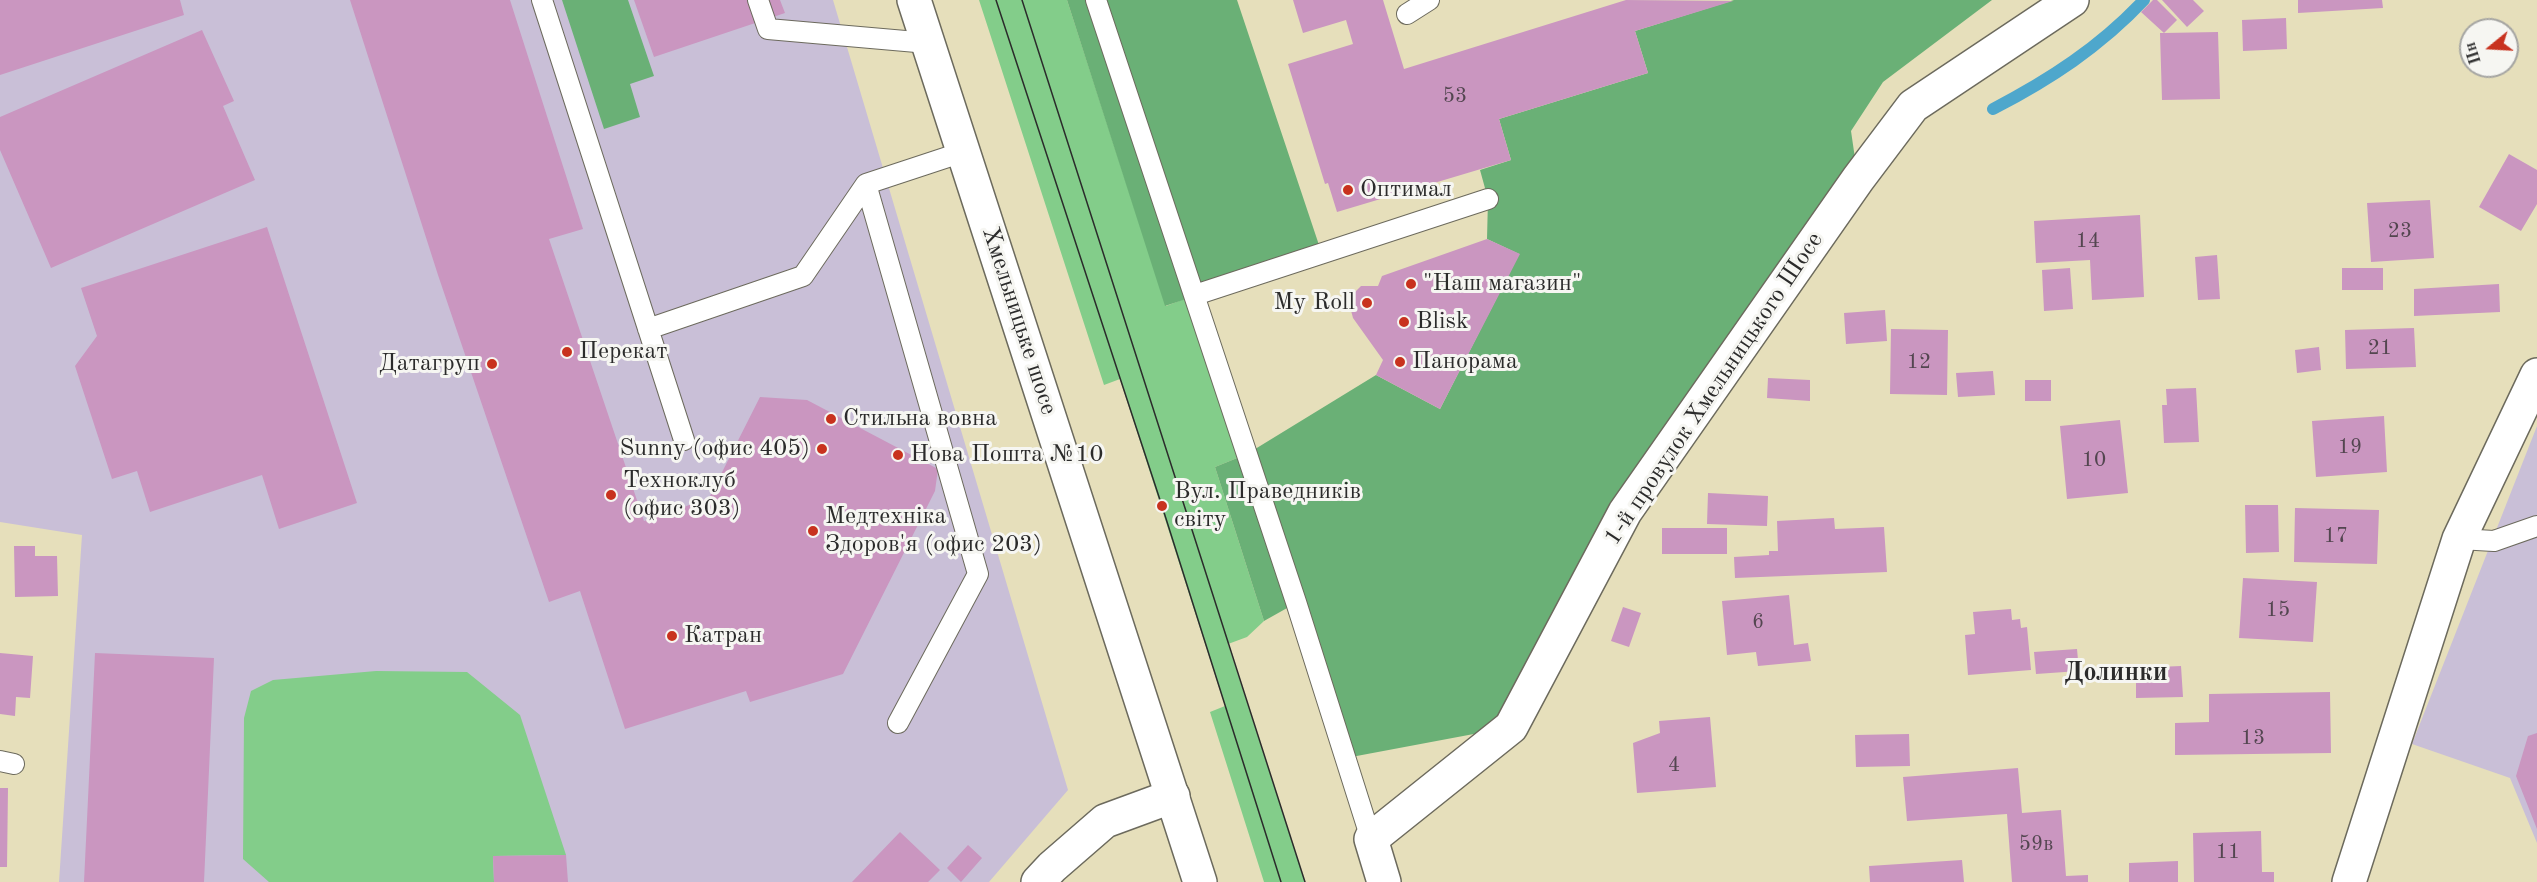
<!DOCTYPE html>
<meta charset="utf-8">
<style>
body{margin:0}
#map{position:relative;width:2537px;height:882px;overflow:hidden;background:#e6dfbb;font-family:"Old Standard TT",serif}
canvas{display:block}
.north{position:absolute;left:2459px;top:18px;width:60px;height:60px;box-sizing:border-box;background:#f6f6f2;border:2px solid #a5a5a2;border-radius:50%;rotate:252deg;font-size:16px;font-weight:700;line-height:24px;text-align:center;color:#2b2b2b}
.north::after{content:'';display:block;margin:auto;width:21px;height:27px;background:#c8321e;clip-path:polygon(50% 0,100% 100%,50% 72%,0 100%)}
</style>
<div id="map">
<canvas width="2537" height="882"></canvas>
<div class="north">Пн</div>
</div>
<script>
const context = document.querySelector('canvas').getContext('2d');
context.lineJoin = 'round';
function fill(path, color) {
  context.fillStyle = color;
  context.fill(path, 'evenodd');
}
function trace(path, color, width, dash) {
  context.strokeStyle = color;
  context.lineWidth = width;
  context.lineCap = dash ? 'butt' : 'round';
  context.setLineDash(dash || []);
  context.stroke(path);
}
function drawText(font, color, halo, rows, align = 'center') {
  context.font = font + ' "Old Standard TT",serif';
  context.lineWidth = 6;
  context.setLineDash([]);
  context.textBaseline = 'middle';
  context.strokeStyle = halo;
  context.fillStyle = color;
  for (const [text, x, y, turn = 0] of rows) {
    context.save();
    context.translate(x, y);
    context.rotate((+turn || 0) * Math.PI / 180);
    context.textAlign = isNaN(turn) ? turn : align;
    if (halo) context.strokeText(text, 0, 0);
    context.fillText(text, 0, 0);
    context.restore();
  }
}
fill(new Path2D(`
 M0,0h833l235,790 -79,92h-930l23,-347 -82,-13z
 M2537,426v417l-27,-65 -98,-34z`), '#c9bfd7');
fill(new Path2D(`
 M979,0h88l99,306 29,-11 52,159 -32,13 49,154 -17,16 -19,7 77,238h-41l-54,-170 15,-6 -105,-327 -16,6z
 M376,671l91,1 53,43 46,140 -73,1 1,26h-225l-26,-23 1,-141 7,-27 22,-11z`), '#83cd8a');
fill(new Path2D(`
 M562,0h66l26,76 -24,8 10,33 -36,12z
 M1067,0h170l85,254 -157,52z
 M1734,0h258l-109,82 -32,49 7,48 -233,332 -114,216 -165,31 -50,-155 -32,18 -49,-154 32,-13 129,-79 64,34 79,-155 -32,-15 1,-40 -8,-29 31,-10 -12,-41 149,-46 -13,-42z`), '#6ab076');
trace(new Path2D(`
 M1993,109c56,-29 107,-62 151,-109`), '#4ea7cc', 12);
fill(new Path2D(`
 M0,0h180l4,15 -184,60z
 M350,0h160l73,229 -34,10 95,282 65,-23 51,-101 47,3 131,69 -3,22 -92,183 -93,28 -4,-11 -121,38 -45,-138 -31,11 -111,-327z
 M634,0h146l5,13 -131,44z
 M1293,0h90l21,69 222,-69 107,1 -98,30 13,42 -149,46 12,41 -174,52 -9,-29 -3,1 -37,-120 65,-20 -7,-24 -43,13z
 M2153,0h4l20,20 -13,13 54,-1 2,67 -58,1 -2,-67h4l-23,-21z
 M2162,0h31l11,11 -17,16z
 M2298,0h84l1,8 -85,5z
 M2286,18l1,31 -44,2 -1,-31z
 M202,30l32,71 -11,5 32,74 -204,88 -51,-118v-33z
 M2509,154l28,16v34l-16,27 -42,-24z
 M2430,200l4,58 -63,4 -4,-59z
 M2140,215l4,82 -52,3 -2,-40 -54,3 -2,-42z
 M267,227l90,276 -78,26 -17,-54 -112,37 -13,-41 -25,8 -37,-113 22,-30 -16,-48z
 M1487,239l33,15 -80,155 -64,-34 7,-15 -30,-42 -5,-19 13,-13h17l4,-10z
 M2217,255l3,44 -22,1 -3,-43z
 M2070,268l3,41 -29,2 -2,-41z
 M2342,268h41v22h-41z
 M2499,284l1,28 -86,4v-27z
 M1885,310l2,31 -41,3 -2,-31z
 M2414,328l2,39 -70,2 -1,-39z
 M1891,329l57,1 -1,65 -57,-1z
 M2319,347l2,23 -24,3 -2,-23z
 M1993,371l2,24 -37,2 -2,-24z
 M1768,378l42,2v21l-43,-3z
 M2025,380h26v21h-26z
 M2196,388l3,54 -35,1 -2,-38h5l-1,-16z
 M2384,416l3,56 -71,5 -4,-56z
 M2120,420l8,73 -61,6 -7,-73z
 M1708,493l60,3 -1,30 -60,-2z
 M2245,505h33l1,47 -33,1z
 M2295,508l84,2 -2,54 -83,-2z
 M1834,518l1,11 49,-2 3,45 -152,6 -1,-21 35,-2v-4h9l-1,-30z
 M1662,528h65v26h-65z
 M14,546h21v10h22l1,40 -43,1z
 M2243,578l74,4 -4,60 -74,-4z
 M1789,595l5,50 14,-2 3,18 -53,5 -2,-14 -29,3 -5,-54z
 M1623,607l18,6 -12,34 -18,-6z
 M2011,609l1,11 8,-1 1,9 6,-1 4,43 -63,5 -3,-40 10,-1 -2,-22z
 M2077,649l2,22 -43,3 -2,-22z
 M0,653l33,3 -3,42 -14,-1 -1,19 -15,-2z
 M95,653l119,5 -10,224h-120z
 M2181,666l2,31 -47,1v-30z
 M2330,692l1,61 -156,2v-32l34,-1v-28z
 M1710,717l6,70 -79,6 -4,-50 27,-10 -1,-12z
 M2537,733v96l-21,-53 12,-40z
 M1909,734l1,32 -54,1 -1,-32z
 M2018,768l4,45 39,-3 5,66 22,-1v7h-76l-5,-68 -100,7 -4,-44z
 M0,788h8l-1,79h-7z
 M2261,831l1,41h12v10h-80l-1,-49z
 M900,832l40,38 -12,12h-76z
 M968,845l14,13 -21,24 -14,-14z
 M566,855l2,27h-74l-1,-26z
 M1962,860l2,22h-94l-1,-16z
 M2178,861v21h-49v-19z`), '#ca96c0');
const service = new Path2D(`
 M542,0l142,440
 M758,0l10,29 160,14
 M1096,0l200,602 75,237
 M1407,14l22,-14
 M866,184l112,390 -80,149
 M1195,295l293,-96
 M648,329l155,-53 63,-92 97,-32
 M2459,539l35,2 43,-15
 M0,761l14,3`);
const minor = new Path2D(`
 M1384,882l-13,-43 140,-112 114,-215 233,-333 55,-73 159,-106
 M2349,882l110,-343 78,-164`);
const secondary = new Path2D(`
 M1038,882l14,-15 53,-46 68,-25`);
const primary = new Path2D(`
 M914,0l286,882`);
trace(service, '#6c6a5d', 22);
trace(minor, '#6c6a5d', 36);
trace(secondary, '#6c6a5d', 36);
trace(primary, '#6c6a5d', 36);
trace(service, '#fff', 20);
trace(minor, '#fff', 33);
trace(secondary, '#fff', 33);
trace(primary, '#fff', 33);
trace(new Path2D(`
 M996,0l166,506 119,376
 M1022,0l283,882`), '#2b2b2b', 1.5);
for (const [x, y, r, color] of [
 [1348,190,6,"#c8321e"],
 [1411,284,6,"#c8321e"],
 [1367,303,6,"#c8321e"],
 [1404,322,6,"#c8321e"],
 [567,352,6,"#c8321e"],
 [1400,362,6,"#c8321e"],
 [492,364,6,"#c8321e"],
 [831,419,6,"#c8321e"],
 [822,449,6,"#c8321e"],
 [898,455,6,"#c8321e"],
 [611,495,6,"#c8321e"],
 [1162,506,6,"#c8321e"],
 [813,531,6,"#c8321e"],
 [672,636,6,"#c8321e"]
]) {
  const dot = new Path2D();
  dot.arc(x, y, r, 0, 2 * Math.PI);
  context.fillStyle = color;
  context.fill(dot);
  trace(dot, '#f6f6f2', 2);
}
drawText('21px', '#534650', null, [
 ["53",1455,96],
 ["23",2400,231],
 ["14",2088,241],
 ["21",2380,348],
 ["12",1919,362],
 ["19",2350,447],
 ["10",2094,460],
 ["17",2336,536],
 ["15",2278,610],
 ["6",1758,622],
 ["13",2253,738],
 ["4",1674,765],
 ["59в",2036,844],
 ["11",2228,852]
]);
drawText('24px', '#2b2b2b', '#f6f6f2', [
 ["Оптимал",1360,190],
 ["\"Наш магазин\"",1423,284],
 ["My Roll",1355,303,"right"],
 ["Blisk",1416,322],
 ["Перекат",579,352],
 ["Панорама",1412,362],
 ["Датагруп",480,364,"right"],
 ["Стильна вовна",843,419],
 ["Sunny (офис 405)",810,449,"right"],
 ["Нова Пошта №10",910,455],
 ["Техноклуб",623,481],
 ["(офис 303)",623,509],
 ["Вул. Праведників",1174,492],
 ["світу",1174,520],
 ["Медтехніка",825,517],
 ["Здоров'я (офис 203)",825,545],
 ["Катран",684,636]
], 'left');
drawText('24px', '#2b2b2b', '#f6f6f2', [
 ["Хмельницьке шосе",1019,321,72],
 ["1-й провулок Хмельницького Шосе",1714,389,-56]
]);
drawText('bold 26px', '#2b2b2b', '#f6f6f2', [
 ["Долинки",2116,673]
]);
</script>
